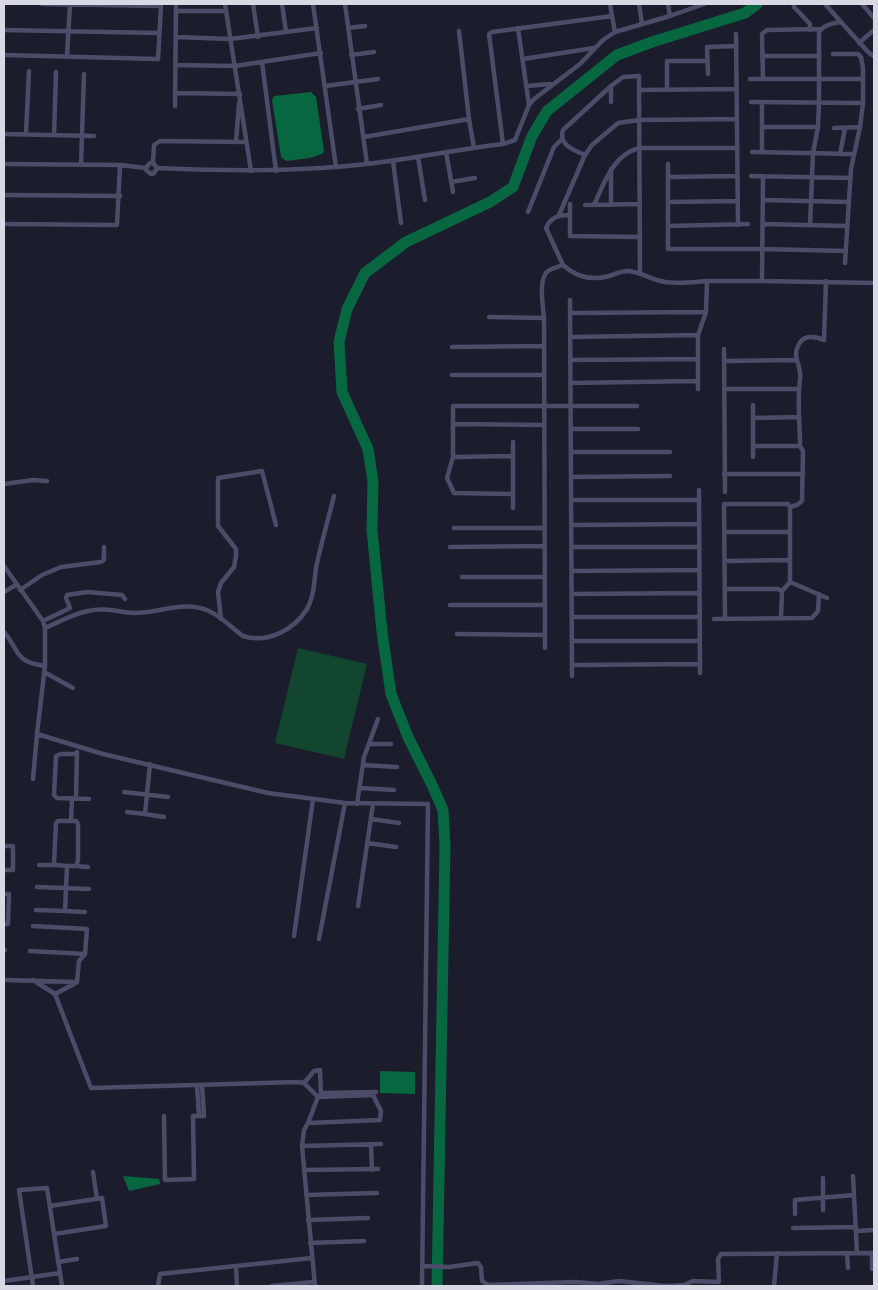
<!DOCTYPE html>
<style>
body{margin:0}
#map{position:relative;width:878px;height:1290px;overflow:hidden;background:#1b1c2c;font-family:Karla,sans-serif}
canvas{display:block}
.frame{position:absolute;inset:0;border:5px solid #d8d9e5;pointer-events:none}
</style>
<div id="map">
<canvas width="878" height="1290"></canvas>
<div class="frame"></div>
</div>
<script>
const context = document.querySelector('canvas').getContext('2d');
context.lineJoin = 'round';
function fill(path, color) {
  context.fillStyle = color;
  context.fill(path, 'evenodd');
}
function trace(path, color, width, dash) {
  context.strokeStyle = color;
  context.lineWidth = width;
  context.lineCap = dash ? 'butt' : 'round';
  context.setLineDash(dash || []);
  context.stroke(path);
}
fill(new Path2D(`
 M298,648l69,16 -23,95 -69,-16z`), '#12462e');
fill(new Path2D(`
 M311,92l5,5 8,54 -2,3 -12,4 -24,3 -5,-4 -9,-57 2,-4z
 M380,1071l35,1v22l-35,-1z
 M123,1176l36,3 1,5 -31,7z`), '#076741');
trace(new Path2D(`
 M437,1286l8,-441 -2,-35 -11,-25 -24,-48 -17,-43 -9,-62 -10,-102 1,-48 -5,-33 -26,-57 -3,-50 8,-33 18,-36 41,-31 84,-40 23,-15 19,-51 15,-25 70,-56 35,-13 93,-29 12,-9`), '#076741', 11);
trace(new Path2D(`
 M225,4l26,167
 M253,4l5,33
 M282,4l4,28
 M313,4l23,163
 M345,4l22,160
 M639,4l3,20
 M668,4l2,12
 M825,4l16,18
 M862,4l12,14
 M794,7l16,17v6
 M176,11h50
 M612,16l3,16
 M348,28l17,-2
 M518,28l11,77
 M4,30l155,3
 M736,34l2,191
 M176,37l54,2 87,-11
 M859,43l15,-13
 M833,54h25l3,3 2,11v35l-3,24 -9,42 -6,94
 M4,55l154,4 3,-53 -119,-2
 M351,55l23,-3
 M67,56l3,-52
 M762,56h57
 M523,59l71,-11
 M262,62l14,109
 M176,65l59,1 86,-13
 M708,74l-1,-27 29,-1
 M750,79h113
 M763,79l-1,-45 5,-4 54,-1
 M325,86l53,-7
 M526,86l24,-2
 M639,90l97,-1
 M667,90v-29h40
 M176,93l64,1v1
 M611,102v-16l12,-9 16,-1 1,198
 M751,102l112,1
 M762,102v50
 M175,106l1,-102
 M358,109l23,-4
 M469,119l5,29
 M762,127h56
 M834,128l26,-1
 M4,134l90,2
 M26,134l3,-63
 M54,135l2,-63
 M364,137l105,-18 -10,-88
 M236,142l3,-39
 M503,144l12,-4 14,-35 5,-6 46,-35 23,-24 12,-8 55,-16 34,-12
 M446,152l7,40
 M752,152l102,2
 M840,154l5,-26
 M585,155c-11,-5 -27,-10 -22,-25l48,-44
 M418,157l7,43
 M393,161l8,62
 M153,163l1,-18 6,-4 86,1
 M4,164l116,1 26,3 4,-5h3l4,5 -3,5 -3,1 -5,-4v-2
 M81,164l3,-90
 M668,164v85h95l83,2
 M157,168c70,3 140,4 210,-4 46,-5 91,-15 136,-20l-14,-110 3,-2 120,-16 -2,-12
 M611,169v36
 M751,176l99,2
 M668,177l69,-1
 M451,182l24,-4
 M4,195l116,1
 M763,200l86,2
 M668,202l70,-1
 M570,204v32l70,1
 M585,205l55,-1
 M594,205c10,-22 19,-50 45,-57h98
 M528,212l26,-65 8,-8
 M559,215l26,-60 7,-10 26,-22 21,-3 98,-1
 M4,224l113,1 3,-60
 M763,224l84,2
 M810,225l3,-72 5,-26 1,-24v-70c3,-8 14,-10 22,-11l28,31 5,3
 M668,226l80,-2
 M563,265l-17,-37c5,-11 12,-13 24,-13
 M762,281l112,2
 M570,300l2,376
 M571,313l135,-1
 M489,317l55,1
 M571,337l127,-2
 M452,347l92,-1
 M724,349l1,143
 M570,360l128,-1
 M724,361l73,-1
 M452,375h92
 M570,383l128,-2
 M698,389v-54l8,-23 1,-31h55l1,-105
 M724,389h74
 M753,405v52
 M753,418l46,-1
 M453,424l91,1
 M571,429h67
 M753,446h47
 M571,452h99
 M453,457l60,-1
 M724,474h79
 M571,477l99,-1
 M4,484l29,-4 14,1
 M699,490l1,183
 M513,494l-59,-1 -7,-15 6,-21v-51h184
 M572,500h127
 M513,508v-66
 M572,525l127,-1
 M454,528h91
 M725,532h65
 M450,547l95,-1
 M572,547h127
 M725,561l65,-1
 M4,566l39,55 2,7v38
 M572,571l127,-1
 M462,577h83
 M790,582l37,16
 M725,589h53l4,2
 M20,590l22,-15 19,-8 40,-5 3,-2v-13
 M4,592l12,-7
 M572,594l127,-1
 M450,605h95
 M572,617h127
 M781,618l1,-27 8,-9v-75
 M221,619l-3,-27 3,-9 13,-16 2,-11v-7l-18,-23v-48l44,-7 14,54
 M714,619l98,-1 6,-7 1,-17
 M725,619l-1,-115h64l2,3 7,-2 5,-4 1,-50 -3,-5c0,-18 -2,-37 -1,-55 0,-6 2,-12 1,-19 -1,-9 -7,-17 -2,-26 5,-12 17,-10 26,-6l2,-59
 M43,621l27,-13 -4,-10 1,-3 20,-3 35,3 3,4
 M45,628c14,-6 28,-14 43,-17 16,-4 30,1 46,2 26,0 50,-13 75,-2 13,6 23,17 34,25 24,8 51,-6 64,-27 7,-12 7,-27 9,-41 5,-24 12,-48 18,-72
 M4,632c16,19 10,30 41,34l-8,68 66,20 165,39 77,10 83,1 -6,482
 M457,634l88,1
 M572,641h128
 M545,648l-1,-330c-1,-12 -6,-40 4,-47 4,-3 10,-4 15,-6 13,12 28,16 46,11 6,-2 12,-5 19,-5 13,1 24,9 37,11 14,2 28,0 42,-1
 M572,665l128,-1
 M44,672l29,16
 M369,744h22
 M77,754h-16l-5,2 -2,39 3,3 32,1
 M150,764l-5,50 19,3
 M363,765l34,2
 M33,779l4,-45
 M360,788l34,2
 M124,792l44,5
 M72,798l-1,23h5l2,3v36l-2,6h-9l-2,45 20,1
 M76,798l1,-46
 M357,804l7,-47 14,-38
 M127,812l18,2
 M371,819l28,4
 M367,843l29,4
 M4,846h9v24h-9
 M39,865h16
 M67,866l-11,-1 -2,-2 2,-40 2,-2h13
 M76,866l12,1
 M37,887l52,2
 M4,894h5l-1,30h-4
 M358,906l15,-102
 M36,910l29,1
 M294,936l19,-137
 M319,939l26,-136
 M4,950h1
 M30,951l55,3
 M4,980l73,2 2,-21 6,-7 2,-25 -54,-3
 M33,980l22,14 36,94 207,-6 6,1 14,14 55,-2 8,16 -1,9 -72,3 -4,7 -2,16 13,140
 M55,994l21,-11
 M304,1083l10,-12 6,-1 1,25
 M197,1085l2,31
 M321,1093l55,-1
 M164,1116l1,64 29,-1 -1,-63h11l-2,-31
 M308,1123l10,-26
 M371,1145l1,25
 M302,1146l79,-2
 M304,1170l74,-1
 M93,1172l4,27
 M853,1176l4,77
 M823,1178v32
 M306,1195l71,-2
 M50,1206l52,-8 4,28 -52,8
 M795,1214v-14l59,-5
 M308,1220l60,-2
 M793,1228l63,-1
 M856,1231l18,-1
 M310,1243l54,-2
 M847,1253l1,15
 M872,1253v16
 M58,1262l19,-3
 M236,1266l1,20
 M422,1266l27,1 29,-4 3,4 1,14 6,4 88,-3 22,2 21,-3 46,5 19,-1 9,-4 26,1 -1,-23 3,-5 153,-1
 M4,1281l56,-8
 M33,1286l-14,-96 28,-2 15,98
 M158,1286l2,-12 152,-16
 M272,1286l42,-4
 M774,1286l3,-33`), '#4b4d68', 4.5);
</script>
